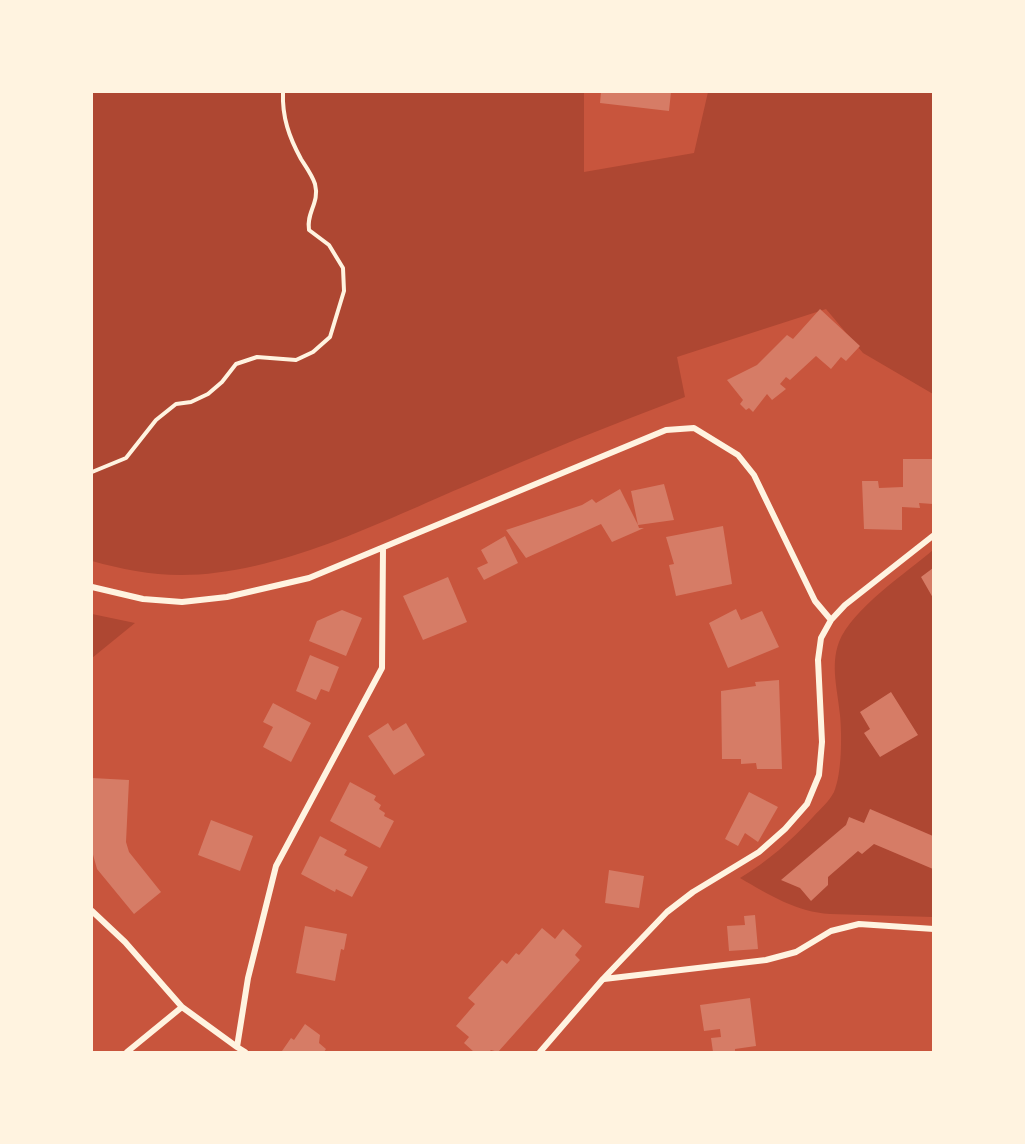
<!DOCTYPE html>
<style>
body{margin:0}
#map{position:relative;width:1025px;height:1144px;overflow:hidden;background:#c8553d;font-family:Rubik,sans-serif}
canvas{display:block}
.frame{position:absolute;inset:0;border:93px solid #fff3e0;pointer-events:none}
</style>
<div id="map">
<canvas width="1025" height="1144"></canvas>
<div class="frame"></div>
</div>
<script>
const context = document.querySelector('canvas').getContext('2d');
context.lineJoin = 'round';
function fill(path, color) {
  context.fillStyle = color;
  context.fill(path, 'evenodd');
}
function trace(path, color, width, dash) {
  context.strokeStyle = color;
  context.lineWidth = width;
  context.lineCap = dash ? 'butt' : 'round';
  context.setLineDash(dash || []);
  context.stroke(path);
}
fill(new Path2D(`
 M92,92h492v80l110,-19 14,-61h225v302l-70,-41 -37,-44 -149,48 8,40c-72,27 -144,56 -215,87 -88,37 -192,91 -289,91 -31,0 -60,-6 -89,-14z
 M933,550v367l-103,-3c-33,-2 -61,-19 -90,-36 28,-17 51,-37 73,-61 7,-8 16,-15 21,-25 8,-19 8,-56 6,-77 -2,-24 -10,-49 -1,-73 13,-33 67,-69 94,-92z
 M92,614l43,9 -43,35z`), '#ae4732');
fill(new Path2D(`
 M601,92h70l-2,19 -69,-8z
 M820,309l40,37 -14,15 -5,-4 -10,12 -15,-13 -26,24 -4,-3 -6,7 6,5 -14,11 -5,-6 -14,18 -4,-4 -3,2 -6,-6 3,-4 -16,-20 30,-15 30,-30 6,4z
 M903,459h30v45l-14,-1 1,5 -18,-1v23l-38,-1 -2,-48h16l1,7 24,-1z
 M664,484l10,36 -36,5 1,3h5l-32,14 -11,-18 -75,34 -20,-28 76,-25 10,-6 4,4 24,-14 18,36 -7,-34z
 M723,526l9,58 -56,12 -7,-31 5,-1 -8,-27z
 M505,536l13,27 -34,17 -7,-12 11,-5 -7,-13z
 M933,568v30l-12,-21z
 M448,577l19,45 -44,18 -20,-44z
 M736,609l5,11 21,-9 17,36 -51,21 -19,-45z
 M342,610l20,8 -16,38 -37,-15 8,-20z
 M310,655l29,12 -10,25 -8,-3 -5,11 -20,-9z
 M779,680l3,89h-25l-1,-6 -15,1v-5h-19l-1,-68 35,-5 -1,-4z
 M891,692l27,43 -38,22 -16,-24 6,-4 -10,-17z
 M273,703l38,20 -20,39 -28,-15 10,-20 -10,-5z
 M388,723l5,8 13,-8 19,32 -31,20 -26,-39z
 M92,778l37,2 -3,62 3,10 32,40 -27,22 -37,-45 -5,-18z
 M350,782l26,14 -2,4 7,5 -2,4 6,4 -1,3 10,5 -14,27 -50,-27z
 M749,792l29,15 -20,35 -13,-9 -7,13 -13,-7z
 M870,809l63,27v33l-59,-25 -12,10 -4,-3 -30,26v8l-17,16 -11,-13 -19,-8 65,-55 3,-8 15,6z
 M211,820l42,16 -13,35 -42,-16z
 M320,836l27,14 -3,5 24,12 -16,30 -16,-8 -1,3 -34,-18z
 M609,870l35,6 -5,32 -34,-5z
 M755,915l3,34 -29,2 -2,-25 18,-1 -1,-9z
 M305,926l42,8 -3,16 -3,-1 -6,32 -39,-8z
 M542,928l13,11 8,-10 19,17 -7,9 5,5 -82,92 -7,-2 -2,2h-15l-10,-9 5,-6 -13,-11 19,-22 -7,-6 34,-38 5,4 9,-11 3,2z
 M750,998l6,48 -21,3v3h-22l-2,-14 10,-1 -1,-8 -16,2 -4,-26z
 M305,1024l15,11 -1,8 7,6 -2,3 -42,-1 9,-13 3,2z`), '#d67c66');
trace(new Path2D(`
 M92,472l34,-14 30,-38 20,-16 15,-2 17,-8 14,-12 14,-18 21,-7 39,3 17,-8 17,-15 14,-46 -1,-23 -14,-23 -20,-15c-3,-18 11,-27 6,-46 -3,-9 -9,-17 -14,-25 -12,-22 -19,-42 -18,-67`), '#fff3e0', 4);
trace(new Path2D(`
 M92,587l51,12 39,3 45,-5 82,-19 357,-148 28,-2 44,27 16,20 61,126 16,19
 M92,911l33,31 57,65 55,40
 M604,979l162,-19 30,-8 35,-21 28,-7 75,5
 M127,1052l55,-45
 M245,1052l-8,-5 11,-69 28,-112 106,-198 1,-120
 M540,1052l63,-73 64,-67 26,-20 66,-40 26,-23 22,-25 12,-29 3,-33 -4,-82 3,-22 10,-18 14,-15 89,-70`), '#fff3e0', 6);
</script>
